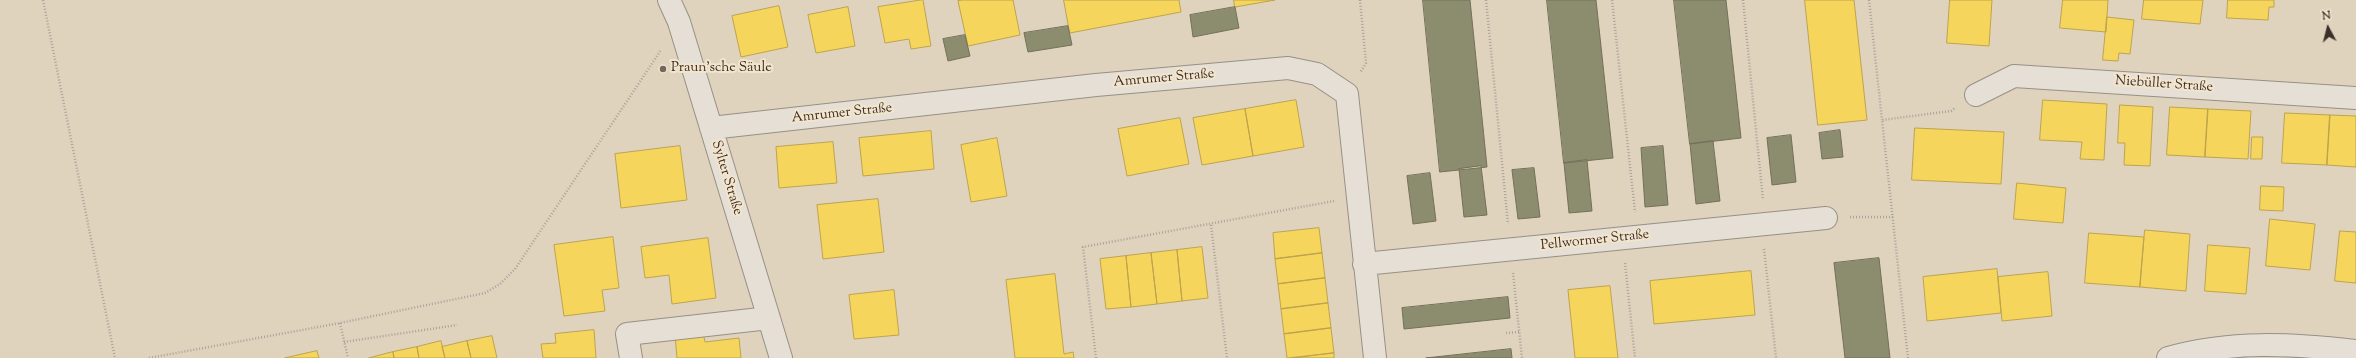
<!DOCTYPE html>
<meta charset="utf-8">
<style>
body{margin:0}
#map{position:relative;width:2356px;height:358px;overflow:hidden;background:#dfd3be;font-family:"Sorts Mill Goudy",serif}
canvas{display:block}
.north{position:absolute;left:2308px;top:8px;width:40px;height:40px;-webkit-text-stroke:3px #f3e5cc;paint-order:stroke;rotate:353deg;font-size:11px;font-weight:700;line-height:16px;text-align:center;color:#3b2f2a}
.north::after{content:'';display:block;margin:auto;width:14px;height:18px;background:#3b2f2a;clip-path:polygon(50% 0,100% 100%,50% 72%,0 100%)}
</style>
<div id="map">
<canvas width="2356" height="358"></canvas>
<div class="north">N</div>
</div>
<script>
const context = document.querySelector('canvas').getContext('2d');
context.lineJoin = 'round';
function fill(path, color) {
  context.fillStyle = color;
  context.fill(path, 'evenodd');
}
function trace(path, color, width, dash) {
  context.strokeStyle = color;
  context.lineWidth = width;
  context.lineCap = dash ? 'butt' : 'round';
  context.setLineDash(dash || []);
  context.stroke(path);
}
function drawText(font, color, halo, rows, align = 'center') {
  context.font = font + ' "Sorts Mill Goudy",serif';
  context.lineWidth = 4;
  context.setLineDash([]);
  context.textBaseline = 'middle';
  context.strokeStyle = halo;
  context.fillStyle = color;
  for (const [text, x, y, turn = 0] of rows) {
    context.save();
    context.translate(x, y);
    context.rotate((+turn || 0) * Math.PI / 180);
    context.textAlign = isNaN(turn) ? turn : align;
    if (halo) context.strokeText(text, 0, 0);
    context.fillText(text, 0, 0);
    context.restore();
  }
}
const homes = new Path2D(`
 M923,0l8,46 -20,3 -2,-10 -24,4 -7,-36z
 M963,0h50l7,35 -52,11 -10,-45z
 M1064,0h115l2,12 -111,21z
 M1234,0h41l-40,7z
 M1805,0h49l13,120 -49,5z
 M1950,0h42l-3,46 -42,-3z
 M2063,0h45l-2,32 -46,-4z
 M2144,0h59l-3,24 -58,-5z
 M2228,0h46v7h-5l-1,13 -41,-2z
 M779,6l9,41 -47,10 -9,-41z
 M848,7l7,39 -39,7 -8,-38z
 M2107,17l27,3 -4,34 -11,-1 -1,8 -15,-1z
 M1296,100l8,47 -51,9 -8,-47z
 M2043,100l64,4 -3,56 -24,-1 2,-17 -42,-2z
 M2120,105l33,2 -3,59 -26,-1 1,-22h-7z
 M2170,107l38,2 -3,48 -38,-2z
 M1245,109l8,47 -51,9 -9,-47z
 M2208,109l43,2 -3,48 -43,-2z
 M2285,113l45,2 -3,50 -45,-2z
 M2330,115l26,1v51l-29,-2z
 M1180,118l9,46 -62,12 -9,-47z
 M1915,128l89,4 -3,52 -89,-4z
 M931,131l3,38 -71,7 -4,-38z
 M2252,137h11l-1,22h-11z
 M997,138l10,58 -36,6 -10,-57z
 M833,142l4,41 -58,5 -3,-41z
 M680,146l7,54 -66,8 -6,-54z
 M2017,183l49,5 -3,35 -49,-4z
 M2261,186l23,1 -1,24 -23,-1z
 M878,199l6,53 -61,7 -6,-54z
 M2270,219l45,5 -5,46 -44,-4z
 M1319,228l3,25 -47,6 -2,-26z
 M2145,230l45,4 -4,57 -46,-4z
 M2340,231l16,1v51l-21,-2z
 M2089,233l55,4 -4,50 -55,-4z
 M613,237l6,51 -17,2 3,21 -41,5 -10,-71z
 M708,238l8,60 -44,6 -3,-29 -24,3 -4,-31z
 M2208,245l42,3 -4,46 -41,-3z
 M1202,247l6,51 -26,3 -5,-51z
 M1177,250l5,51 -25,3 -6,-51z
 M1151,253l6,51 -26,3 -5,-51z
 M1322,253l3,25 -47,6 -3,-25z
 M1126,256l5,51 -25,2 -6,-50z
 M1997,269l4,44 -74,8 -4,-44z
 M1751,271l4,44 -101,9 -4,-43z
 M2048,272l4,44 -50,5 -4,-44z
 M1055,274l9,80 9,-2 1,6h-59l-9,-78z
 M1325,278l3,25 -47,6 -3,-25z
 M1610,286l8,72h-43l-7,-68z
 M894,290l5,45 -45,4 -5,-44z
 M1328,303l3,25 -47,6 -3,-25z
 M1331,328l3,25 -47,5 -3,-24z
 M594,330l2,28h-53l-2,-14 15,-1 -1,-9z
 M703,332l2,10 34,-4 2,20h-64l-2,-23z
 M492,336l5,22h-26l-4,-17z
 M441,341l4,17h-26l-2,-11z
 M467,341l4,17h-26l-3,-11z
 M417,347l2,11h-25l-1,-6z
 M317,351l2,7h-34z
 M393,352l1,6h-25z
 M1334,353v5h-40z`);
fill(homes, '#f6d55c');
trace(homes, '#bea34d', 1);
const industry = new Path2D(`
 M1423,0h47l17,167 -47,5z
 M1547,0h49l17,158 -49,5z
 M1674,0h52l15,138 -51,6z
 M1235,7l4,21 -46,9 -3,-22z
 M1068,26l4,19 -44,7 -4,-19z
 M965,35l5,21 -22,5 -5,-22z
 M1840,130l3,27 -21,2 -3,-26z
 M1791,135l5,47 -24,3 -5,-47z
 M1713,141l7,60 -24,3 -6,-60z
 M1663,146l5,59 -23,2 -4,-59z
 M1587,160l5,51 -23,2 -5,-50z
 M1481,166l6,49 -23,2 -5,-48z
 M1534,168l6,49 -22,2 -6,-49z
 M1430,173l6,48 -23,3 -6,-48z
 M1879,258l11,100h-45l-11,-95z
 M1508,297l2,21 -106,11 -2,-21z
 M1511,349l1,9h-86z`);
fill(industry, '#8c8c6e');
trace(industry, '#74705a', 1);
const minor = new Path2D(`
 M669,0l10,22 102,336
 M1976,95l38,-19 342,22
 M711,128l385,-43 192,-17 29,6 30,20 28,264
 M1364,264l462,-46
 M631,358l-4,-24 142,-16
 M2168,358c62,-18 125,-14 188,-7`);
trace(minor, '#989084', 24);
trace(new Path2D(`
 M43,0l72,358
 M1360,0l6,63 -6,10
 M1486,0l22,224
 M1612,0l23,212
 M1743,0l20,200
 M1869,0l13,120
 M1850,217h43
 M1211,225l16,133
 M1764,249l12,109
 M1625,263l10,95
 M1513,273l9,85
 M340,323l8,35
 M1506,333l14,-1
 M344,342l113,-17
 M149,358l191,-35 145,-30 15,-9 15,-15 146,-219
 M1096,358l-13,-111 251,-46
 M1908,358l-26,-238 69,-9 4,-3`), '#a9a39b', 2.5, [1, 2]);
trace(minor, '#e5dfd5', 22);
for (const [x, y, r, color] of [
 [663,69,4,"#74685e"]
]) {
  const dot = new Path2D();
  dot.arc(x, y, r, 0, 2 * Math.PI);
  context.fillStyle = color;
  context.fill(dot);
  trace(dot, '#f3e5cc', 1.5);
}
drawText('14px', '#3b2f2a', '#f3e5cc', [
 ["Praun’sche Säule",671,69]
], 'left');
drawText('14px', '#3b2f2a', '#f3e5cc', [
 ["Amrumer Straße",1164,79,-5],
 ["Niebüller Straße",2164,85,4],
 ["Amrumer Straße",842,114,-6],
 ["Sylter Straße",726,178,73],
 ["Pellwormer Straße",1595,241,-6]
]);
</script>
